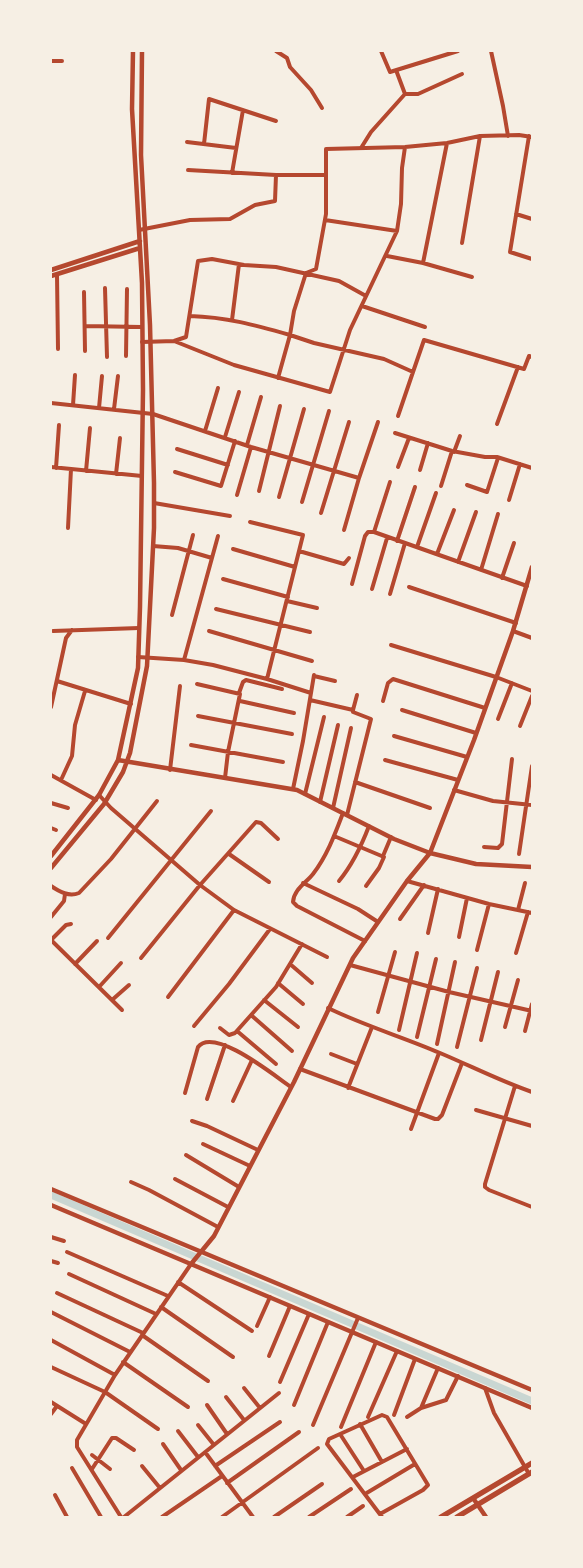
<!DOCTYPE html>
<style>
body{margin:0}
#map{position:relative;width:583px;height:1568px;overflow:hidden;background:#f6efe4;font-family:Inter,sans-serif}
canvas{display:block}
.frame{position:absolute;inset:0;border:52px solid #f6efe4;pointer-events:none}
</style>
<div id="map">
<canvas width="583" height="1568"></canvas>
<div class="frame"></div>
</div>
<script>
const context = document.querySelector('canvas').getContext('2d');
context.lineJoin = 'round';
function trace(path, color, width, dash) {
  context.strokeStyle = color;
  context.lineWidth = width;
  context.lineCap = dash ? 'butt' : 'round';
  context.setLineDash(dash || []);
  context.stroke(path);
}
trace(new Path2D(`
 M51,1195l481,206`), '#c9d6d2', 7);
trace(new Path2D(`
 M276,51l11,7 3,9 21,23 11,18
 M381,51l9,21 68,-21
 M491,51l12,55 5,30
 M51,61h11
 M396,70l9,24h13l44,-20
 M529,136l-19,116 22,7
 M187,142l49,6
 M204,144l5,-45 67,22
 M361,148l10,-16 34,-38
 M188,170l88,5
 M232,173l11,-63
 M516,214l16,5
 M325,220l72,11
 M139,230l51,-10 40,-1 25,-14 20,-4 1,-26h49
 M462,243l18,-107
 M387,256l36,7 49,14
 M423,263l24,-120
 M306,273l10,-4 10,-55v-65l79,-2 42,-4 33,-7 39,-1 13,2
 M57,275l1,74
 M105,288l2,69
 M84,292l1,59
 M362,306l63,21
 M190,316c36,1 65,9 100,19l4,-24 12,-38
 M232,320l7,-56
 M85,326l56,1
 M174,341l60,24 96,27 20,-62 47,-99 4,-27 1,-36 3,-21
 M142,342l32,-1 12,-4 12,-76 14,-2 32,6 32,2 63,14 27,15
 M126,356l1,-67
 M413,372l11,-32 100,29 5,-13 3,1
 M278,378l12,-43 24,8 70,16 29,13 -15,44
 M51,403l102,11 98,33 108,31
 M73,405l2,-30
 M99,408l3,-32
 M114,409l4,-33
 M497,424l21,-57
 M205,431l13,-43
 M395,433l57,18 33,6h12l35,11
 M225,437l14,-45
 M247,445l14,-48
 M177,449l51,16
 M454,452l6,-16
 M51,467l91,9
 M398,467l11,-29
 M56,468l3,-43
 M420,470l8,-27
 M86,471l4,-43
 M175,472l46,14 14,-45
 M116,474l4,-36
 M390,482l-16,50 153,54
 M467,485l20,7 11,-34
 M441,486l11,-35
 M259,491l21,-85
 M237,495l14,-48
 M279,497l25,-88
 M509,500l11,-36
 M302,502l27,-91
 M154,503l76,13
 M321,513l28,-91
 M250,522l53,13 -36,144
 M68,528l3,-59
 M344,530l15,-52 19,-56
 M397,541l18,-54
 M153,546l25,2 34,10
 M417,547l19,-54
 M233,549l62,18
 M299,551l45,13 5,-6
 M437,554l17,-44
 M458,562l18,-50
 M481,570l17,-56
 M502,578l12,-35
 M223,579l65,18
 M352,584l13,-48 3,-4h6
 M409,587l107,36
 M372,589l15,-51
 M390,594l15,-51
 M287,601l30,7
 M216,609l94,23
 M172,615l21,-80
 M53,631l86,-3
 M209,631l103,30
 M513,631l19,7
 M391,645l105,32 36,14
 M138,657l46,3 29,5 54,14 44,14
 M184,660l34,-124
 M314,676l21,5
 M57,681l74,23
 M197,684l43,10 -12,58 -3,26
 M239,693l4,-11 3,-2 36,9
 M310,700l43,10v2l18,7 -24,96
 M240,701l54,12
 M383,701l5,-18 5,-4 92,29
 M51,707l15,-69 6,-8
 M353,710l4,-15
 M402,710l74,23
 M198,716l94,18
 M498,719l14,-36
 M520,726l12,-30
 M394,736l73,21
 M191,745l92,17
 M385,760l73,20
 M170,770l10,-84
 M51,775l45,25
 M61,780l11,-24 3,-31 10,-34
 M355,782l75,26
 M293,789l10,-48 11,-66
 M454,790l39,11 39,4
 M305,794l19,-77
 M99,795l12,13 89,77 34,25 93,47
 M320,802l18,-77
 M51,803l17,5
 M333,808l18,-80
 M343,813c-8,21 -16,43 -30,61 -7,9 -19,15 -20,28l4,4 68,35
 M51,828l5,2
 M334,836l50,21 -5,11 -13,18
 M484,847l14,1 4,-4 10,-85
 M229,854l40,28
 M519,854l13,-88
 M383,856l8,-19
 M339,881c14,-17 22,-34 30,-55
 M407,881l82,23 43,9
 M303,883l55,26 20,13
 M51,886c9,6 18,11 28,7l32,-34 46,-58
 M518,910l7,-27
 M51,917l13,-16 1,-7
 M400,919l24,-34
 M428,933l10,-44
 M459,937l8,-39
 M108,938l103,-127
 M51,940l71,70
 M51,940l15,-15 5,-1
 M477,950l12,-46
 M516,953l12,-41
 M141,958l59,-73 56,-63 5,1 17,16
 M75,964l22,-23
 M290,964l22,19
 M350,965l99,27 83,19
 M278,983l25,21
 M99,987l22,-24
 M168,997l66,-87
 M112,1000l17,-15
 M264,1000l34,27
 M328,1008c37,18 75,29 112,45 31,13 60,28 92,39
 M378,1012l17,-60
 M251,1015l41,36
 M194,1026l35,-42 41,-55
 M505,1027l13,-47
 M220,1028l9,7 6,-2 41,-46 26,-43
 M399,1030l18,-77
 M237,1031l39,33
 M525,1031l7,-27
 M417,1037l19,-78
 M481,1040l17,-68
 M437,1044l18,-82
 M457,1047l20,-79
 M331,1054l26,10
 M300,1069l135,50h3l4,-4 20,-52
 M515,1086l-30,98v3l4,3 43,17
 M348,1088l24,-61
 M185,1093l13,-46c16,-21 78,30 93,40
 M207,1099l18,-54
 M233,1101l19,-41
 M476,1110l56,16
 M192,1121l15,5 51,24
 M411,1129l28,-76
 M203,1144l47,22
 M186,1155l53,32
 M175,1179l53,28
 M131,1182l18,8 69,37
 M51,1237l13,4
 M67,1252l101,44
 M51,1261l7,2
 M69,1274l87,40
 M178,1282l74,49
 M57,1293l86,40
 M161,1307l72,50
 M51,1312l79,40
 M257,1326l13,-29
 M142,1335l66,46
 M51,1340l64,35
 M269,1356l21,-50
 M123,1362l65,45
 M51,1367l54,25 53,37
 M280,1382l29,-68
 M244,1388l16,20
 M485,1388l9,25 35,61
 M226,1397l18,23
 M51,1402l35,22
 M207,1405l20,29
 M294,1405l34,-83
 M421,1408l25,-8 12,-24
 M51,1414l6,-8
 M394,1415l21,-56
 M368,1417l29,-66
 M407,1417l14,-9 17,-40
 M360,1424l22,38
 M198,1425l16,20
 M313,1425l45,-107
 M341,1427l35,-85
 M178,1431l20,26
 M340,1434l24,37
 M163,1444l18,26
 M205,1452l48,65
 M92,1455l18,14
 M142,1466l18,22
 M215,1466l65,-44
 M72,1468l29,49
 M92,1469l20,-31h4l18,12
 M353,1477l54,-28
 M227,1483l72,-51
 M365,1494l50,-30
 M55,1495l12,22
 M380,1514l43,-24 5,-5 -41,-68 -5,-2 -53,24 -2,5 55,73
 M121,1517l-44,-70v-7l38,-65 76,-111
 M124,1517l155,-124
 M162,1517l60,-41
 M222,1517l96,-69
 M274,1517l48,-33
 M309,1517l42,-28
 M347,1517l16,-11`), '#b5482f', 4);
trace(new Path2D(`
 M51,270l89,-29
 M51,276l89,-28
 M118,760l179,30 97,49 36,14 46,11 56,3
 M51,856l48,-61 19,-35 20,-92 2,-61 3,-217 -1,-107 -10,-174 1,-58
 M51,868l53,-64 19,-32 7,-19 17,-87 7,-138v-45l-4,-158 -9,-170 1,-104
 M51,1189l481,201
 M51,1205l481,203
 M191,1264l23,-28 80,-154 59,-124 54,-77 23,-28 44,-113 39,-109 19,-64
 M473,1498l13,19`), '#b5482f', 4.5);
trace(new Path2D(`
 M441,1517l91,-54
 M457,1517l75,-45`), '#b5482f', 5.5);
</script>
